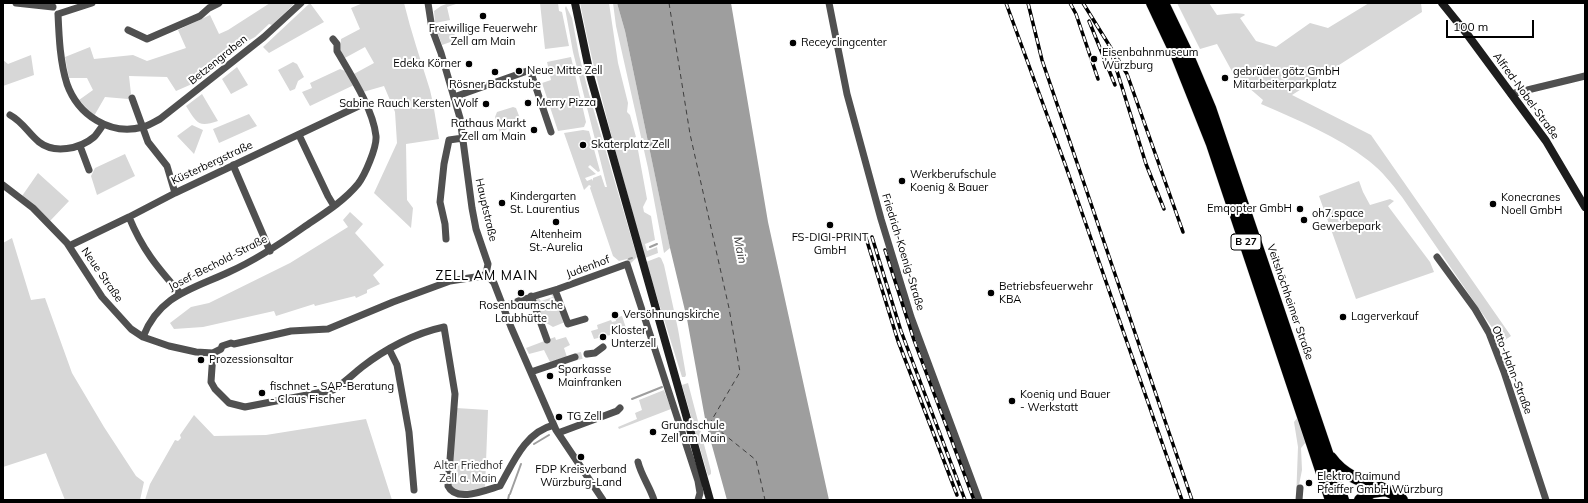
<!DOCTYPE html>
<meta charset="utf-8">
<style>
body{margin:0}
#map{position:relative;width:1588px;height:503px;overflow:hidden;background:#fff;font-family:Mulish,sans-serif}
canvas{display:block}
.frame{position:absolute;inset:0;border:4px solid #000;pointer-events:none}
.scale{position:absolute;left:1446px;top:20px;width:88px;height:18px;box-sizing:border-box;border:2px solid #000;border-top:0;padding-left:5px;font-size:12px;line-height:14px;white-space:nowrap;color:#000;-webkit-text-stroke:3px #fff;paint-order:stroke}
</style>
<div id="map">
<canvas width="1588" height="503"></canvas>
<div class="frame"></div>
<div class="scale">100 m</div>
</div>
<script>
const context = document.querySelector('canvas').getContext('2d');
context.lineJoin = 'round';
function fill(path, color) {
  context.fillStyle = color;
  context.fill(path, 'evenodd');
}
function trace(path, color, width, dash) {
  context.strokeStyle = color;
  context.lineWidth = width;
  context.lineCap = dash ? 'butt' : 'round';
  context.setLineDash(dash || []);
  context.stroke(path);
}
function drawText(font, color, halo, rows, align = 'center') {
  context.font = font + ' Mulish,sans-serif';
  context.lineWidth = 4;
  context.setLineDash([]);
  context.textBaseline = 'middle';
  context.strokeStyle = halo;
  context.fillStyle = color;
  for (const [text, x, y, turn = 0] of rows) {
    context.save();
    context.translate(x, y);
    context.rotate((+turn || 0) * Math.PI / 180);
    context.textAlign = isNaN(turn) ? turn : align;
    if (halo) context.strokeText(text, 0, 0);
    context.fillText(text, 0, 0);
    context.restore();
  }
}
fill(new Path2D(`
 M270,3h25l-23,22 -3,-1 -14,13 -36,20 -27,21v6l-16,7 -9,-14 -38,-1 2,18 -3,5 -23,-2 -11,19 -15,-16 14,-10 -6,-12h-18l-4,-21 25,-10 4,12 39,-4 14,6 39,-13 -8,-18 32,-15 9,19 9,-4z
 M310,3l14,19 -55,31 -6,-6z
 M363,3h41c7,29 17,58 26,87 4,16 6,32 9,49l-33,5 1,56 6,8 -2,20 -37,-35 23,-50 -2,-31 -11,-26 -21,6 -11,-17 22,-12 -9,-16 -22,12 -3,-6 1,-14 19,-10 -9,-21z
 M449,3h10l-12,4 3,13 -15,3 -1,-12 7,-5z
 M540,3h18l1,8 3,1 7,34 -24,3z
 M580,3h29l9,60 10,40 -1,9 3,3 6,22 -3,1 -2,6 3,6h4l9,49 -4,8 1,5 7,4 4,24 -10,4 2,7 10,-4 1,6 -13,5c-23,-85 -48,-169 -65,-255z
 M613,3h4l8,28 43,207 2,10 -6,5 -16,-85 -32,-142z
 M1177,3h32l8,12c9,-1 19,-3 27,-1l1,1 -5,3 16,23 20,6 34,-24 18,5 41,-25h52l1,9 -130,83 79,40 140,201 -9,6 -100,-145c-10,-13 -20,-26 -33,-36 -32,-25 -71,-41 -108,-57l2,-4 -29,-25 -17,-31 -17,5z
 M566,6l6,12 7,37 10,39 48,163 -6,6 -3,-1 -1,-3 -8,2 -6,-5 -23,-68 1,-2 -2,-1 -5,5 -20,-57 19,-3 6,1 11,40 -2,1 -8,-7 -2,2 8,7 -11,4 2,3 5,-2 1,2v-3l8,-3 4,12h2l-34,-135 -8,-44z
 M452,26l4,14 -14,5 -5,-14z
 M31,55l3,20 -31,11v-26l5,4z
 M571,57l15,65 -2,5 -26,4 -16,-48 9,-3 -4,-18z
 M293,62l4,2 7,13 -6,4 -3,8 -5,2 -12,-21z
 M237,67l11,18 -17,9 -9,-15z
 M340,69l5,2 9,14 -44,21 -8,-14 10,-4 -2,-5z
 M202,94l16,27c-20,7 -21,2 -32,-15z
 M513,107l3,1 5,13 -21,12 -5,-16 2,-5z
 M249,114l8,12 -38,17 -6,-14z
 M192,125l11,5 -9,24 -17,-18z
 M125,154l10,22 -38,19 -6,-19 4,-8z
 M38,173l31,28 -19,20 -28,-25z
 M1359,181l4,11 7,13 20,-6 4,2 -6,5 42,56 4,10 -78,27 -37,-103z
 M350,212l13,12 -8,9 29,32 -11,10 7,9 -13,6v3l-11,5 -1,-2 -40,10 -1,-2 -38,12 -2,-5 -71,16 -29,2 -4,-6 21,-16 18,-4 81,-40 58,-36 -5,-7z
 M12,238l19,62 14,-2 27,75 32,54 32,49 8,6 -4,18h-75l-19,-47 -43,14v-224z
 M659,257l2,1 3,7 14,64 8,46 -1,2h-3l-36,-115z
 M554,291l11,31 -12,5 -10,-6 -8,-24 2,-1 4,5 12,-4 -3,-4z
 M622,316l5,15 -33,8 -3,-8 7,-2 -1,-4 14,-5 1,2 4,-1 -1,-3z
 M555,337l1,3 10,-3 4,8 -6,3 3,9 -17,5 -6,-12 -15,4 -3,-6z
 M688,383l23,88v3l-3,2 -26,-91z
 M664,390l7,19 -52,20 -1,-2 19,-8 -2,-6 7,-3 -3,-10z
 M456,408l32,2 -3,78 -28,4 -7,-8z
 M194,415l20,21 52,-1 100,-16 26,81h-247l5,-16 25,-44 3,1 3,-3 -1,-3z
 M1298,417l8,25 -5,6 1,22 -6,30 2,-53 -4,-25z`), '#d7d7d7');
fill(new Path2D(`
 M617,3h114l37,219 61,278h-102l-21,-76 -19,-105 -17,-71 -45,-217z`), '#9e9e9e');
trace(new Path2D(`
 M650,247l7,-3
 M629,259l3,-1
 M632,399l30,-12
 M534,444l15,-9
 M510,494l11,-30
 M508,500l1,-5`), '#9e9e9e', 2);
trace(new Path2D(`
 M669,3l21,131 39,174 11,64 -30,51 46,37 9,40`), '#3f3f3f', 1, [5, 4]);
trace(new Path2D(`
 M509,304l9,-3
 M575,357l12,-3`), '#d9d9d9', 7, [7, 3.5]);
const highway = new Path2D(`
 M1152,3l25,53 35,88 119,356
 M1163,3l23,48 24,57 133,392
 M1331,458c12,17 30,23 50,30 8,3 15,6 21,12
 M1360,500l12,-8 14,-2`);
trace(highway, '#dbdbdb', 13);
trace(new Path2D(`
 M16,3l37,4
 M428,3l4,26 9,24 19,65 12,90 4,21 12,35 -2,10 8,9 17,44 45,103 47,70
 M829,3l18,91 34,125 30,98 68,183
 M58,14c1,23 2,48 9,70 11,31 43,52 76,43 6,-2 11,-5 17,-8l104,-82 37,-34
 M58,14l34,-11
 M128,30l19,9 53,-23 9,-8 10,-5
 M1511,94l74,-18
 M454,97l76,-27 21,62
 M132,98l16,44 19,24 8,27
 M10,115c13,7 18,18 29,27 15,12 41,7 55,-5 3,-3 6,-8 9,-12
 M299,135l29,61 6,10
 M80,146l9,24
 M233,165l37,86
 M3,185l30,23 34,35 35,54 29,32 12,8 26,9 27,6 17,1 8,-4 1,-3 9,-3 3,1 57,-13 37,-2 65,-27 57,-21 32,-5 4,-2
 M129,217c13,32 28,50 51,76
 M446,239l-1,-15 -5,-22 4,-38 5,-24 14,-2
 M69,246l60,-29 46,-24 190,-90
 M1437,257l38,52 14,24 15,39 42,128
 M555,290l13,34 17,-5
 M531,296l16,44
 M518,301l40,-12 69,-25 71,217 2,12 -2,7
 M143,337c16,-42 50,-48 86,-65 27,-12 51,-28 75,-45 19,-13 39,-25 54,-43 7,-9 19,-37 18,-48 -3,-27 -25,-61 -39,-85v-7l-4,-5
 M389,349l8,16 12,67 5,58
 M213,353l-2,29 4,7 14,14 16,4 88,-17c10,-6 19,-15 29,-23 23,-18 53,-34 82,-40l11,67 -7,92c8,17 38,4 52,0 13,-23 25,-54 54,-61
 M587,354l8,-1 8,-6
 M531,372l44,-15
 M558,433l59,-22 3,-3
 M638,462c3,13 12,25 16,38
 M1299,500l1,-12`), '#505050', 7);
trace(new Path2D(`
 M575,3l16,76 119,421
 M1442,3l25,31 79,107 39,66`), '#1d1d1d', 8);
trace(highway, '#000', 12);
const rail = new Path2D(`
 M1006,3l59,161 117,336
 M1028,3l14,57 150,440
 M1070,3l6,11 22,65
 M1083,3l44,71 56,158
 M1089,21l26,64
 M1112,55l34,109 18,45
 M872,237l29,94 64,169
 M866,238l32,103 59,154
 M885,250l29,90 60,160`);
trace(rail, '#000', 3.5);
trace(rail, '#fff', 2, [6]);
for (const [x, y, r, color] of [
 [483,16,4,"#000"],
 [793,43,4,"#000"],
 [1094,59,4,"#000"],
 [469,64,4,"#000"],
 [519,71,4,"#000"],
 [495,72,4,"#000"],
 [1225,78,4,"#000"],
 [528,103,4,"#000"],
 [486,104,4,"#000"],
 [534,130,4,"#000"],
 [583,145,4,"#000"],
 [902,181,4,"#000"],
 [502,203,4,"#000"],
 [1493,204,4,"#000"],
 [1300,209,4,"#000"],
 [1304,220,4,"#000"],
 [556,222,4,"#000"],
 [830,225,4,"#000"],
 [521,293,4,"#000"],
 [991,293,4,"#000"],
 [615,315,4,"#000"],
 [1343,317,4,"#000"],
 [603,337,4,"#000"],
 [201,360,4,"#000"],
 [550,376,4,"#000"],
 [262,393,4,"#000"],
 [1012,401,4,"#000"],
 [559,417,4,"#000"],
 [653,432,4,"#000"],
 [581,457,4,"#000"],
 [1309,483,4,"#000"]
]) {
  const dot = new Path2D();
  dot.arc(x, y, r, 0, 2 * Math.PI);
  context.fillStyle = color;
  context.fill(dot);
  trace(dot, '#fff', 1.5);
}
for (const [x, y, w] of [
 [1246,242,30]
]) {
  const box = new Path2D();
  box.roundRect(x - w / 2, y - 8, w, 16, 3);
  context.fillStyle = '#fff';
  context.fill(box);
  trace(box, '#000', 1);
}
drawText('bold 10px', '#000', null, [
 ["B 27",1246,242]
]);
drawText('11px', '#000', '#fff', [
 ["Freiwillige Feuerwehr",483,29,"center"],
 ["Zell am Main",483,42,"center"],
 ["Receyclingcenter",801,43],
 ["Eisenbahnmuseum",1102,53],
 ["Würzburg",1102,66],
 ["Edeka Körner",461,64,"right"],
 ["Neue Mitte Zell",527,71],
 ["gebrüder götz GmbH",1233,72],
 ["Mitarbeiterparkplatz",1233,85],
 ["Rösner Backstube",495,85,"center"],
 ["Merry Pizza",536,103],
 ["Sabine Rauch Kersten Wolf",478,104,"right"],
 ["Rathaus Markt",526,124,"right"],
 ["Zell am Main",526,137,"right"],
 ["Skaterplatz Zell",591,145],
 ["Werkberufschule",910,175],
 ["Koenig & Bauer",910,188],
 ["Kindergarten",510,197],
 ["St. Laurentius",510,210],
 ["Konecranes",1501,198],
 ["Noell GmbH",1501,211],
 ["Emqopter GmbH",1292,209,"right"],
 ["oh7.space",1312,214],
 ["Gewerbepark",1312,227],
 ["Altenheim",556,235,"center"],
 ["St.-Aurelia",556,248,"center"],
 ["FS-DIGI-PRINT",830,238,"center"],
 ["GmbH",830,251,"center"],
 ["Betriebsfeuerwehr",999,287],
 ["KBA",999,300],
 ["Rosenbaumsche",521,306,"center"],
 ["Laubhütte",521,319,"center"],
 ["Versöhnungskirche",623,315],
 ["Lagerverkauf",1351,317],
 ["Kloster",611,331],
 ["Unterzell",611,344],
 ["Prozessionsaltar",209,360],
 ["Sparkasse",558,370],
 ["Mainfranken",558,383],
 ["fischnet - SAP-Beratung",270,387],
 ["- Claus Fischer",270,400],
 ["Koenig und Bauer",1020,395],
 ["- Werkstatt",1020,408],
 ["TG Zell",567,417],
 ["Grundschule",661,426],
 ["Zell am Main",661,439],
 ["FDP Kreisverband",581,470,"center"],
 ["Würzburg-Land",581,483,"center"],
 ["Elektro Raimund",1317,477],
 ["Pfeiffer GmbH Würzburg",1317,490]
], 'left');
drawText('11px', '#000', '#fff', [
 ["Betzengraben",218,60,-39],
 ["Alfred-Nobel-Straße",1526,96,54],
 ["Küsterbergstraße",212,163,-25],
 ["Hauptstraße",486,210,77],
 ["Friedrich-Koenig-Straße",903,252,73],
 ["Josef-Bechold-Straße",218,263,-27],
 ["Judenhof",588,267,-20],
 ["Neue Straße",102,275,55],
 ["Veitshöchheimer Straße",1290,302,71],
 ["Otto-Hahn-Straße",1512,370,69]
]);
drawText('11px', '#2e2e2e', '#fff', [
 ["Alter Friedhof",468,466],
 ["Zell a. Main",468,479]
]);
drawText('italic 12px', '#3f3f3f', '#fff', [
 ["Main",740,250,79]
]);
context.letterSpacing = '1px';
drawText('13px', '#000', '#fff', [
 ["ZELL AM MAIN",487,276]
]);
context.letterSpacing = '0px';
</script>
